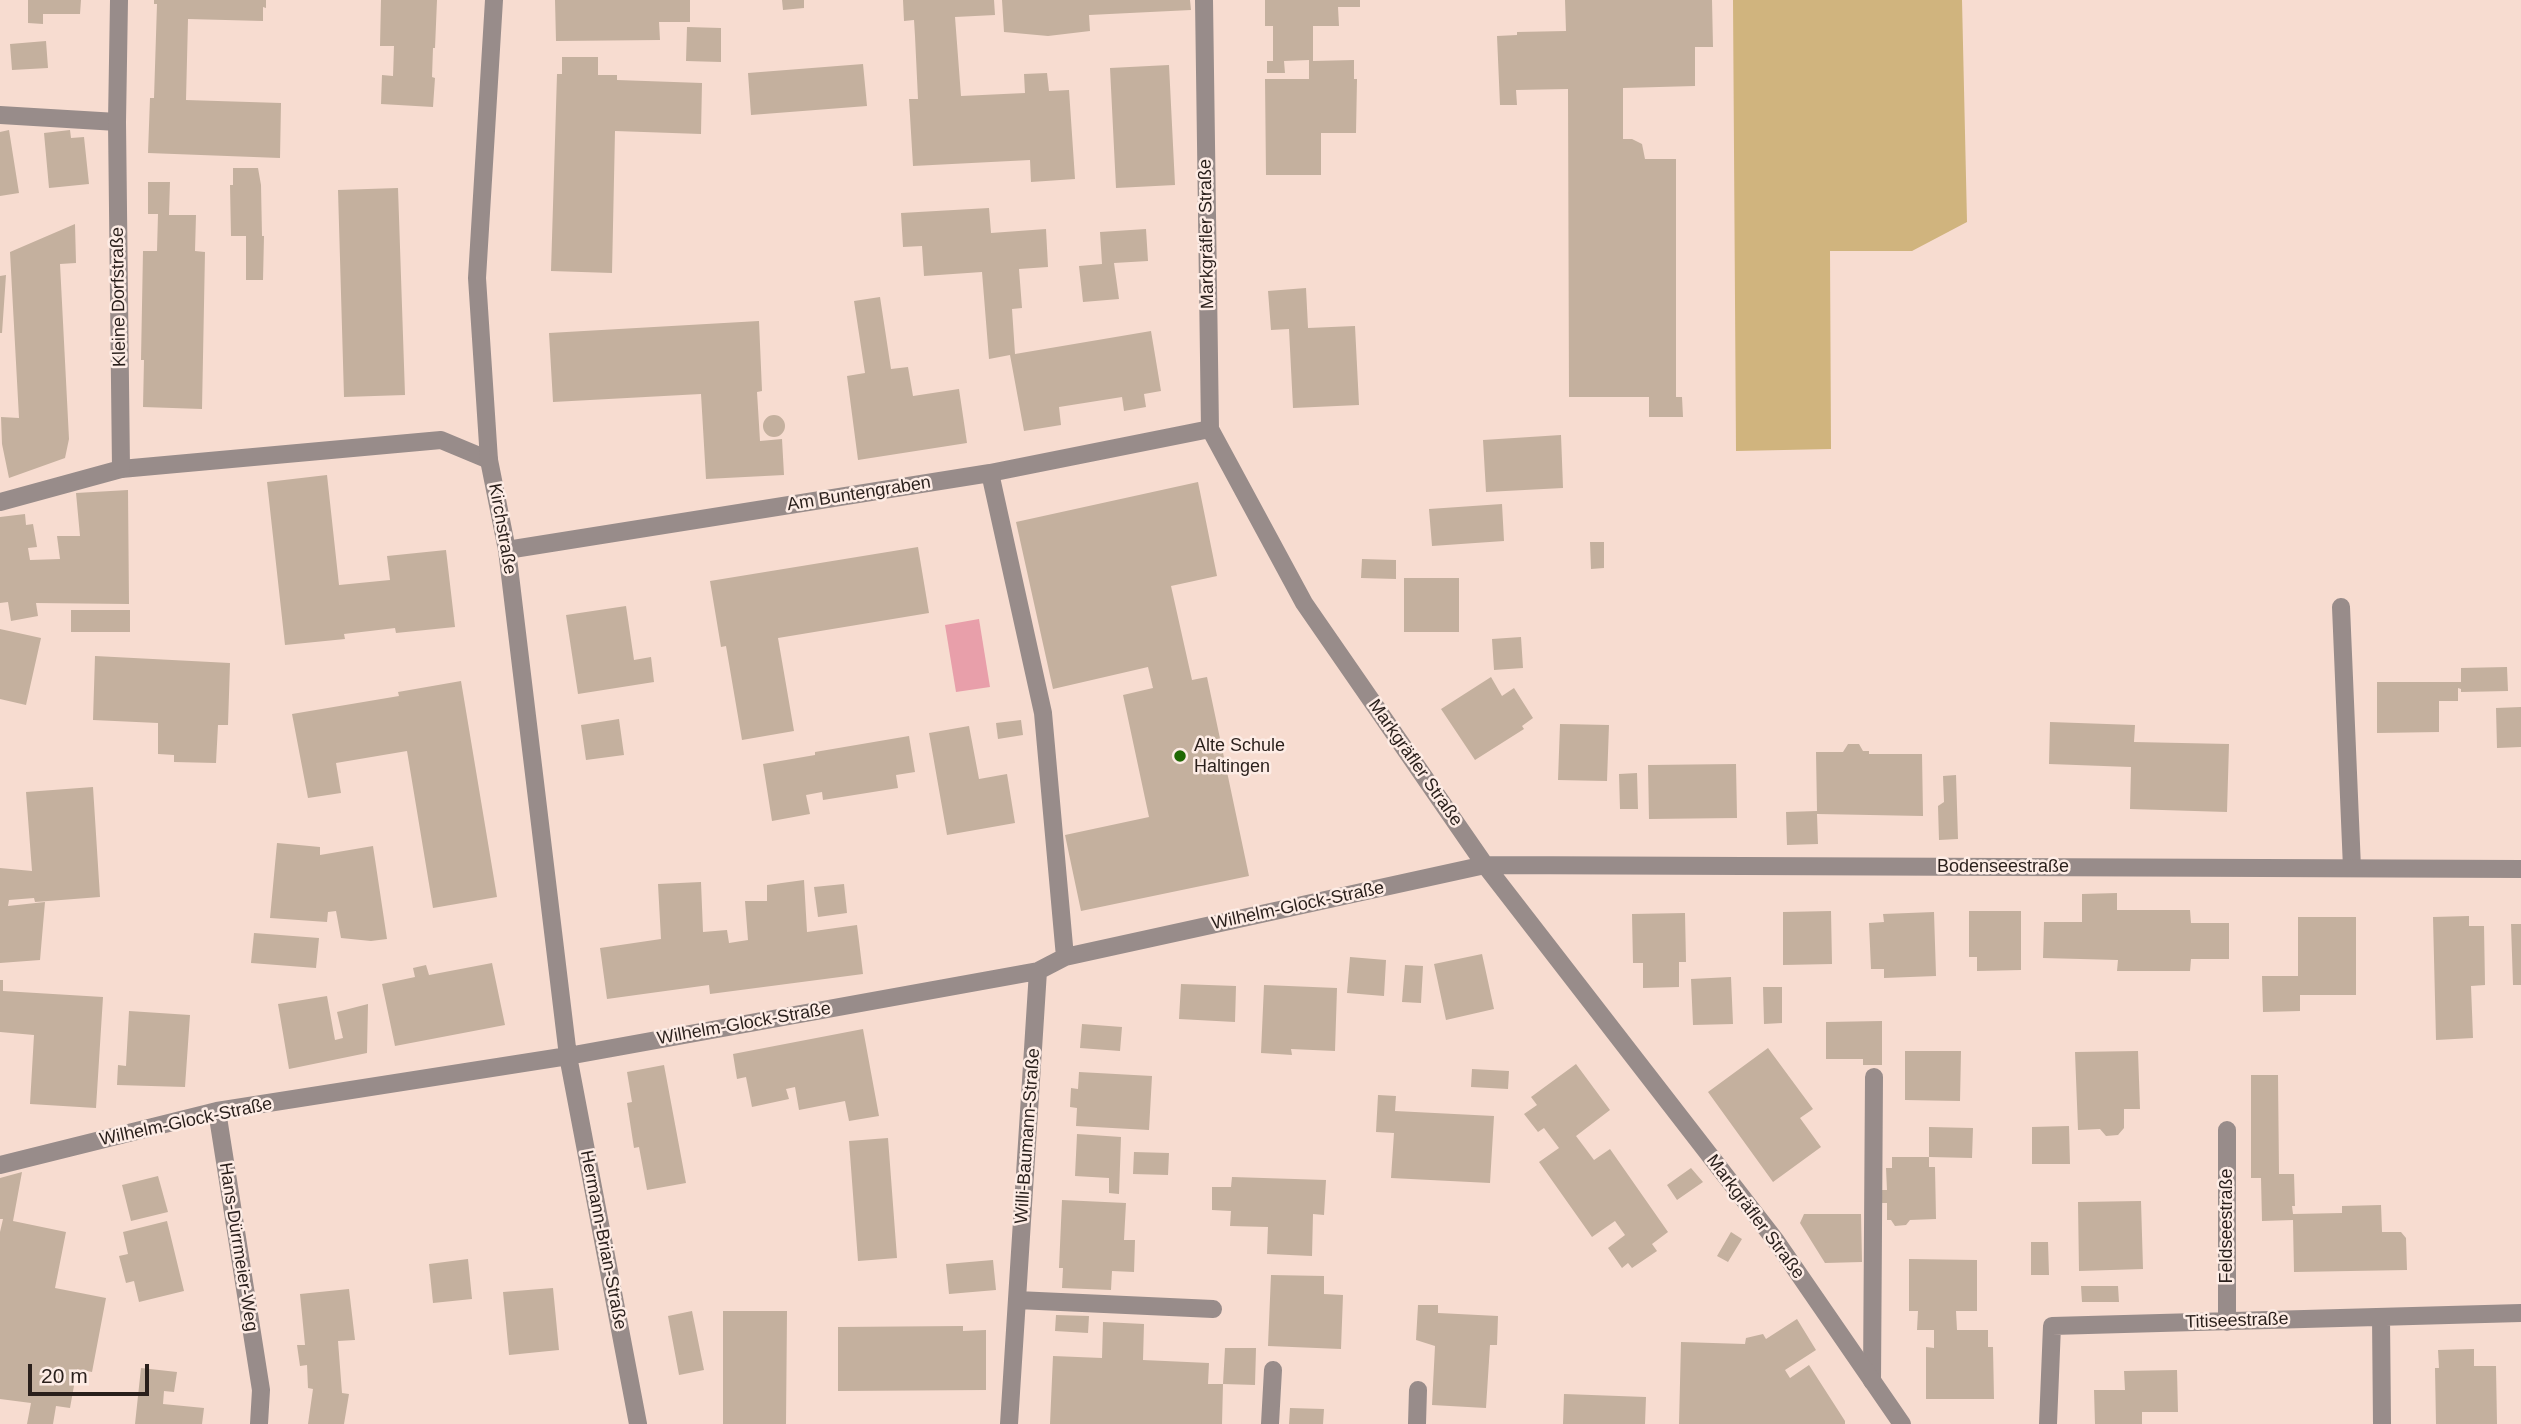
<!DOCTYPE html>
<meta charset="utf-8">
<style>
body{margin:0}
#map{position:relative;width:2521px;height:1424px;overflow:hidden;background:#f7dcd0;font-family:Helvetica,sans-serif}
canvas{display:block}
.scale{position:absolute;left:28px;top:1364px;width:121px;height:32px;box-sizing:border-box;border:4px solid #291f1b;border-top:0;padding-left:9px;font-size:21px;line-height:24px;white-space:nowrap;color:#291f1b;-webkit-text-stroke:5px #fdece5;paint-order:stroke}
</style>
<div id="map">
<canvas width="2521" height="1424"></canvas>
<div class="scale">20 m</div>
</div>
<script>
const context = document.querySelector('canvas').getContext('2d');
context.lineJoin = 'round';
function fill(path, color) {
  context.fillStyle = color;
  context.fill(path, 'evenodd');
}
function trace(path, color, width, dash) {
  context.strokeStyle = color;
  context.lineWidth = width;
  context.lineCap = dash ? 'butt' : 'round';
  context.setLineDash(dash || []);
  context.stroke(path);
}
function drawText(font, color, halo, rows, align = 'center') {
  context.font = font + ' Helvetica,sans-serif';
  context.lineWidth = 5;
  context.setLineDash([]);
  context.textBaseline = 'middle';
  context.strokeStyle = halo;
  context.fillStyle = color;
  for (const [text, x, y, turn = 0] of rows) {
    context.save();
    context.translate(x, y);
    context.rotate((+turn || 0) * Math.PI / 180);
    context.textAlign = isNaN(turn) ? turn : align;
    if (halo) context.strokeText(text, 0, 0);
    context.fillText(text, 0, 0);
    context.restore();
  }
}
fill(new Path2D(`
 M1733,0h229l5,222 -55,29h-82l1,198 -95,2z`), '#d0b47e');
fill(new Path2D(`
 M979,619l11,68 -34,5 -11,-67z`), '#e89faa');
fill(new Path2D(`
 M28,0h53l-1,14h-37v10l-15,-1z
 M154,0h112v8l-3,-1v14l-75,-2 -2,81 95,3 -1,55 -132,-5 2,-55h4l3,-94h-3z
 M381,0h56l-2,48h-2l-1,29 3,1 -2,29 -52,-3 1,-29 11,1 1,-30h-14z
 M555,0h135v22h-31l1,18 -104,1z
 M782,0h22v8l-21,2z
 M903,0h91l1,15 -40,2 6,79 64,-3 -1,-19 23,-1 2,18 20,-1 6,89 -44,3 -1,-22 -117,6 -4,-67h9l-3,-63 -1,-16 -10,1z
 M1002,0h188l1,10 -102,5 1,16 -42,5 -44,-4z
 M1265,0h95v7h-22l1,19h-26v35l41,-1v19h3l-1,54h-35v42h-55l-1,-96h44v-19l-25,1 1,12h-18v-12h6v-35h-8z
 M1565,0h147l1,47h-18v39l-72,2v51h9l10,5 3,15h31v238h6l1,20h-34v-20h-80l-1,-308 -52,1 1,15h-17l-3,-69 20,-1v-3l49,-1z
 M687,27l34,1v34l-35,-1z
 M46,41l2,27 -36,2 -2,-26z
 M562,57h36v18h19v5l85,3 -1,51 -86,-3 -3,142 -61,-2 6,-197h5z
 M863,64l4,42 -116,9 -3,-42z
 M1169,65l6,120 -59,3 -6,-120z
 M9,130l10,63 -19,3v-64z
 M70,130l1,8 13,-1 5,47 -40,4 -5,-55z
 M233,168h25l3,17 1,51h2l-1,44h-17v-44h-15l-1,-51h3z
 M148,182h22l-1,33h27l-1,36 10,1 -3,157 -59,-2 1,-47h-3l2,-109h14l1,-37h-10z
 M398,188l7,207 -61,2 -6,-207z
 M989,208l2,25 55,-4 2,38 -29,2 3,39 -10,1 3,45 136,-23 10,60 -17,3 2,13 -22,4 -2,-14 -63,10 2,18 -37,6 -14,-76 -21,4 -7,-87 -58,4 -2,-30 -19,1 -2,-34z
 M75,224l1,39 -16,1 9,175 -4,19 -56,20 -7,-34 -1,-27 18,1 -9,-166z
 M1146,229l2,32 -34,2 5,36 -36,3 -4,-36 23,-2 -2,-32z
 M6,275l-4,58h-2v-57z
 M1306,288l2,40 47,-2 4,79 -66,3 -4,-79 -18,1 -3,-39z
 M880,297l11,72 17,-2 5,29 46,-7 8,54 -109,17 -11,-84 18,-3 -11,-72z
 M759,321l3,70 -5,1 3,49 22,-2 2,36 -78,4 -5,-85 -148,8 -4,-69z
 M763 426a11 11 0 1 1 22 0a11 11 0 1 1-22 0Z
 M1561,435l2,53 -77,4 -3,-52z
 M327,475l12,110 51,-5 -3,-24 59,-6 9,77 -59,6 -1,-5 -25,3 -26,3 1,5 -60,6 -18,-163z
 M1198,482l19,94 -46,10 21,94 15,-3 42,199 -168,35 -16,-76 84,-18 -26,-122 30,-7 -5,-21 -95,22 -37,-167z
 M128,490l1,114 -93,-1 2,13 -27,5 -3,-19 -8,1v-86l25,-3 1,11 7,-1 4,23 -9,1 2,12 30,-1 -3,-23h23l-4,-43z
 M1502,504l2,37 -72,5 -3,-37z
 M1590,542h14v26l-13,1z
 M918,547l11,66 -151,25 16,93 -52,9 -16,-94 -5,1 -11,-66z
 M1362,559l34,1v19l-35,-1z
 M1404,578h55v54h-55z
 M626,606l8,54 17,-3 3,25 -76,12 -12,-79z
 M71,610h59v22h-59z
 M0,629l41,9 -15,67 -26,-6z
 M1521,637l2,31 -29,2 -2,-31z
 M95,656l135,7 -2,62h-10l-2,38 -42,-1v-7l-16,-1v-31l-65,-3z
 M2507,667l1,24 -47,1v-3l-3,-1v13h-19v31l-62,1v-51h84v-14z
 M1491,677l11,19 12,-8 19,30 -11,8 2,3 -49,31 -34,-51z
 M461,681l36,216 -64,11 -26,-157 -71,12 5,30 -33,5 -16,-84 107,-18 -1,-4z
 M2521,707v40l-24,1 -1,-40z
 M619,719l5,36 -38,5 -5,-35z
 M1021,720l2,15 -25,4 -2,-16z
 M2050,722l85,3 -1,17 95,2 -2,68 -97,-3 1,-42 -82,-3z
 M1560,724l49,1 -2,56 -49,-1z
 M969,726l10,53 28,-5 8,49 -68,12 -18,-102z
 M909,736l6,36 -19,3 2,13 -75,12 -1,-8 -16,3 4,19 -38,7 -9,-57 52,-9v-3z
 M1848,744h11l4,7h6v3h53l1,62 -106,-2 1,30 -31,1 -1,-33 31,-1 -1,-59h27z
 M1736,764l1,54 -88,1 -1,-54z
 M1637,773l1,36h-18l-1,-35z
 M1956,775l2,64 -19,1 -1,-34 6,-4 -1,-26z
 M93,787l7,110 -65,5 -1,-4 -25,2 -1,6 37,-4 -5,58 -40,3v-95l32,3 -6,-79z
 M277,843l43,4v8l53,-9 14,93 -16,2 -30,-3 -5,-27 -8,1 -1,10 -57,-4z
 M804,880l3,52 50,-7 6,49 -153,20 -1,-9 -102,14 -7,-51 61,-9 -3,-55 43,-2 2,50 24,-2 2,13 19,-3 -3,-39h22v-16z
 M844,884l3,29 -29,4 -4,-30z
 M2117,893v17h73l1,13h38v36h-38l-1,12h-73l1,-11 -75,-2 1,-36h38v-28z
 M1831,911l1,53 -49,1v-53z
 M1969,911h52v59l-44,1v-14h-8z
 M1934,912l2,64 -52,2v-9h-13l-2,-46 15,-1 -1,-8z
 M1685,913l1,49h-7v25l-36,1v-25h-10l-1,-49z
 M2469,916v10h15l1,59 -14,1 2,52 -37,2 -3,-123z
 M2298,917h58v78h-56v16l-37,1 -1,-36h36z
 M2511,924h10v61h-8z
 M254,933l65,5 -3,30 -65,-5z
 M1482,954l12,55 -48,11 -12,-56z
 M1350,957l36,3 -2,36 -37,-3z
 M492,963l13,62 -110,21 -13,-62 33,-7 -2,-9 13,-3 3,10z
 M1405,965l18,1 -2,37 -19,-1z
 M1731,977l2,47 -40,1 -2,-46z
 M0,980h3v11l100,6 -7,111 -66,-4 4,-69 -34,-3z
 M1181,984l55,2 -1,36 -56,-3z
 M1264,985l73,3 -2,63 -44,-2 1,6 -31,-2z
 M1763,987h19v36l-18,1z
 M327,996l8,44 8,-2 -6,-26 31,-8 -1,49 -78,16 -11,-65z
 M129,1011l61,4 -5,72 -68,-2 1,-20 8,1z
 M1882,1021v44h-19v-6h-37v-37z
 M1082,1024l40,3 -2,24 -40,-3z
 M863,1029l16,87 -30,5 -4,-20 -46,9 -4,-23 -9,2 3,10 -37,8 -6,-30 -9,2 -4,-25z
 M1768,1048l45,61 -13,9 21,29 -48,35 -65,-90z
 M1905,1051h56l-1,50 -55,-1z
 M2138,1051l2,58h-16v19l-6,7 -12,1 -6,-7 -22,1 -3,-78z
 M1576,1064l34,46 -34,26 18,24 16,-11 58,83 -16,12 5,7 -25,17 -4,-5 -6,5 -14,-20 17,-13 -10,-14 -23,16 -53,-75 20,-14 -15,-20 -6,4 -14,-18 13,-9 -6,-8z
 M664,1065l22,118 -39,7 -8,-43 -5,1 -7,-45 5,-1 -5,-30z
 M1472,1069l37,2 -1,18 -37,-2z
 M1079,1072l73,4 -3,54 -73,-4 1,-18 -7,-1 1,-19 7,1z
 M2251,1075h27l1,99h15l1,32h-3l1,8 49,-1v-7l39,-1 1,27h19l5,6 1,32 -113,2 -1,-52 -31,1 -1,-43h-10z
 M1378,1095l18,1 -1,15 99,5 -4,67 -99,-5 3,-45 -18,-1z
 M2069,1126l1,38h-38v-37z
 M1929,1127l44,1 -1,30 -43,-1z
 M1077,1134l44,3 -2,57 -10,-1v-15l-34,-2z
 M888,1138l9,120 -39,3 -9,-120z
 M1134,1152l35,1 -1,22 -35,-1z
 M1892,1157h37v10h6l1,52 -26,1 -4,5 -11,1 -4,-6h-4v-17h-7l-1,-13h8l-1,-22h6z
 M1691,1168l12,14 -26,18 -10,-15z
 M22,1172l-9,49 53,11 -11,56 51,10 -14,74 -15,-3 -7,39 -14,-2 -3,18h-26l4,-21 -31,-4v-167l3,-13h-3v-41z
 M158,1176l10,36 -37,9 -9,-36z
 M1232,1177l94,3 -2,35 -11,-1 -1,42 -45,-2 1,-27 -38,-1 1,-15 -19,-1v-23h19z
 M1062,1200l64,3 -2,37h11l-1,32 -22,-1 -1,19 -49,-2 1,-20h-4z
 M2141,1201l2,68 -64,2 -1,-69z
 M1804,1214h57l1,48 -37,1 -25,-40z
 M167,1221l17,70 -45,11 -5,-21 -8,2 -7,-27 9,-2 -5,-22z
 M1731,1232l11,7 -14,23 -11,-6z
 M2031,1242h17l1,33h-18z
 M468,1259l4,40 -39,4 -4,-39z
 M1909,1259l68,1v51h-21l1,19h31v17h5l1,52h-68v-52l8,1v-18h-17l1,-19h-9z
 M993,1260l3,30 -47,4 -3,-30z
 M1271,1275l53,1v18l19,1 -2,54 -73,-3z
 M2081,1286h37l1,16h-37z
 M553,1288l6,62 -50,5 -6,-63z
 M349,1289l6,51 -17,1 4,52 7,1 -5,30h-36l5,-35 -5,-1 -1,-23 -7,1 -3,-21h8l-5,-51z
 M1418,1305h20v8l60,3 -1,29h-7l-4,63 -54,-3 3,-59 -19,-6z
 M692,1311l12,59 -25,5 -11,-59z
 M723,1311h64l-1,113h-63z
 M1056,1315l33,1 -1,17 -33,-2z
 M1797,1319l19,31 -31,20 5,8 19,-13 36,56v3h-166l2,-82 64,2 1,-6 17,-4 3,5z
 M1103,1322l41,2 -1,36 66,3 -1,21h15l-1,40h-172l3,-68 49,2z
 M963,1326v5l23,-1v60l-148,1v-64z
 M1225,1348h31l-1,37 -32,-1z
 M2474,1349v17h22l1,58h-61l-1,-56h4l-1,-18z
 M141,1368l36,4 -3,20 -10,-1 -1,13 41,4 -2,16h-67z
 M2177,1370l1,42h-36v12h-47l-1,-34h31l-1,-19z
 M1564,1394l82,3 -1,27h-82z
 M1290,1408l34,1 -1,15h-34z`), '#c4b09e');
trace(new Path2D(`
 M0,115l117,7
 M121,469l320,-29 48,20
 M2341,607l11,261
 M1872,1381l2,-304
 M1417,1424l1,-34`), '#988c8a', 18);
trace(new Path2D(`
 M494,0l-17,278 12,182 18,90 61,506 70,368
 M1204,0l6,429 94,174 181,262 291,376 126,183
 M990,473l53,240 22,244
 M0,502l121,-33 -4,-347 2,-122
 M507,550l483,-77 220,-44
 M217,1111l44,279 -2,34
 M0,1165l217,-54 351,-55 470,-85 27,-14 420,-92 1036,4
 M1017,1300l196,9
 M2381,1317l1,107
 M2227,1322v-192
 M1009,1424l29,-453
 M1270,1424l3,-54
 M2048,1424l4,-98 469,-13`), '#988c8a', 18);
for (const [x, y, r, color] of [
 [1180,756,7,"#1f6803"]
]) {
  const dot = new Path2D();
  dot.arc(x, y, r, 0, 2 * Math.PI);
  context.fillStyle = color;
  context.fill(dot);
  trace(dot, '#fdece5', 2.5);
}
drawText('18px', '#291f1b', '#fdece5', [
 ["Markgräfler Straße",1207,234,-91],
 ["Kleine Dorfstraße",119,297,-91],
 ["Am Buntengraben",859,494,-9],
 ["Kirchstraße",502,529,80],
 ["Markgräfler Straße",1415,763,55],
 ["Bodenseestraße",2003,867],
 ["Wilhelm-Glock-Straße",1298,906,-12],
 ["Wilhelm-Glock-Straße",744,1024,-10],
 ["Wilhelm-Glock-Straße",186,1122,-12],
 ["Willi-Baumann-Straße",1028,1136,-86],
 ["Markgräfler Straße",1755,1217,53],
 ["Feldseestraße",2227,1226,-90],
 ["Hermann-Brian-Straße",603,1240,79],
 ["Hans-Dürrmeier-Weg",238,1247,81],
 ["Titiseestraße",2237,1321,-2]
]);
drawText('18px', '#291f1b', '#fdece5', [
 ["Alte Schule",1194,746],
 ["Haltingen",1194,767]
], 'left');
</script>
